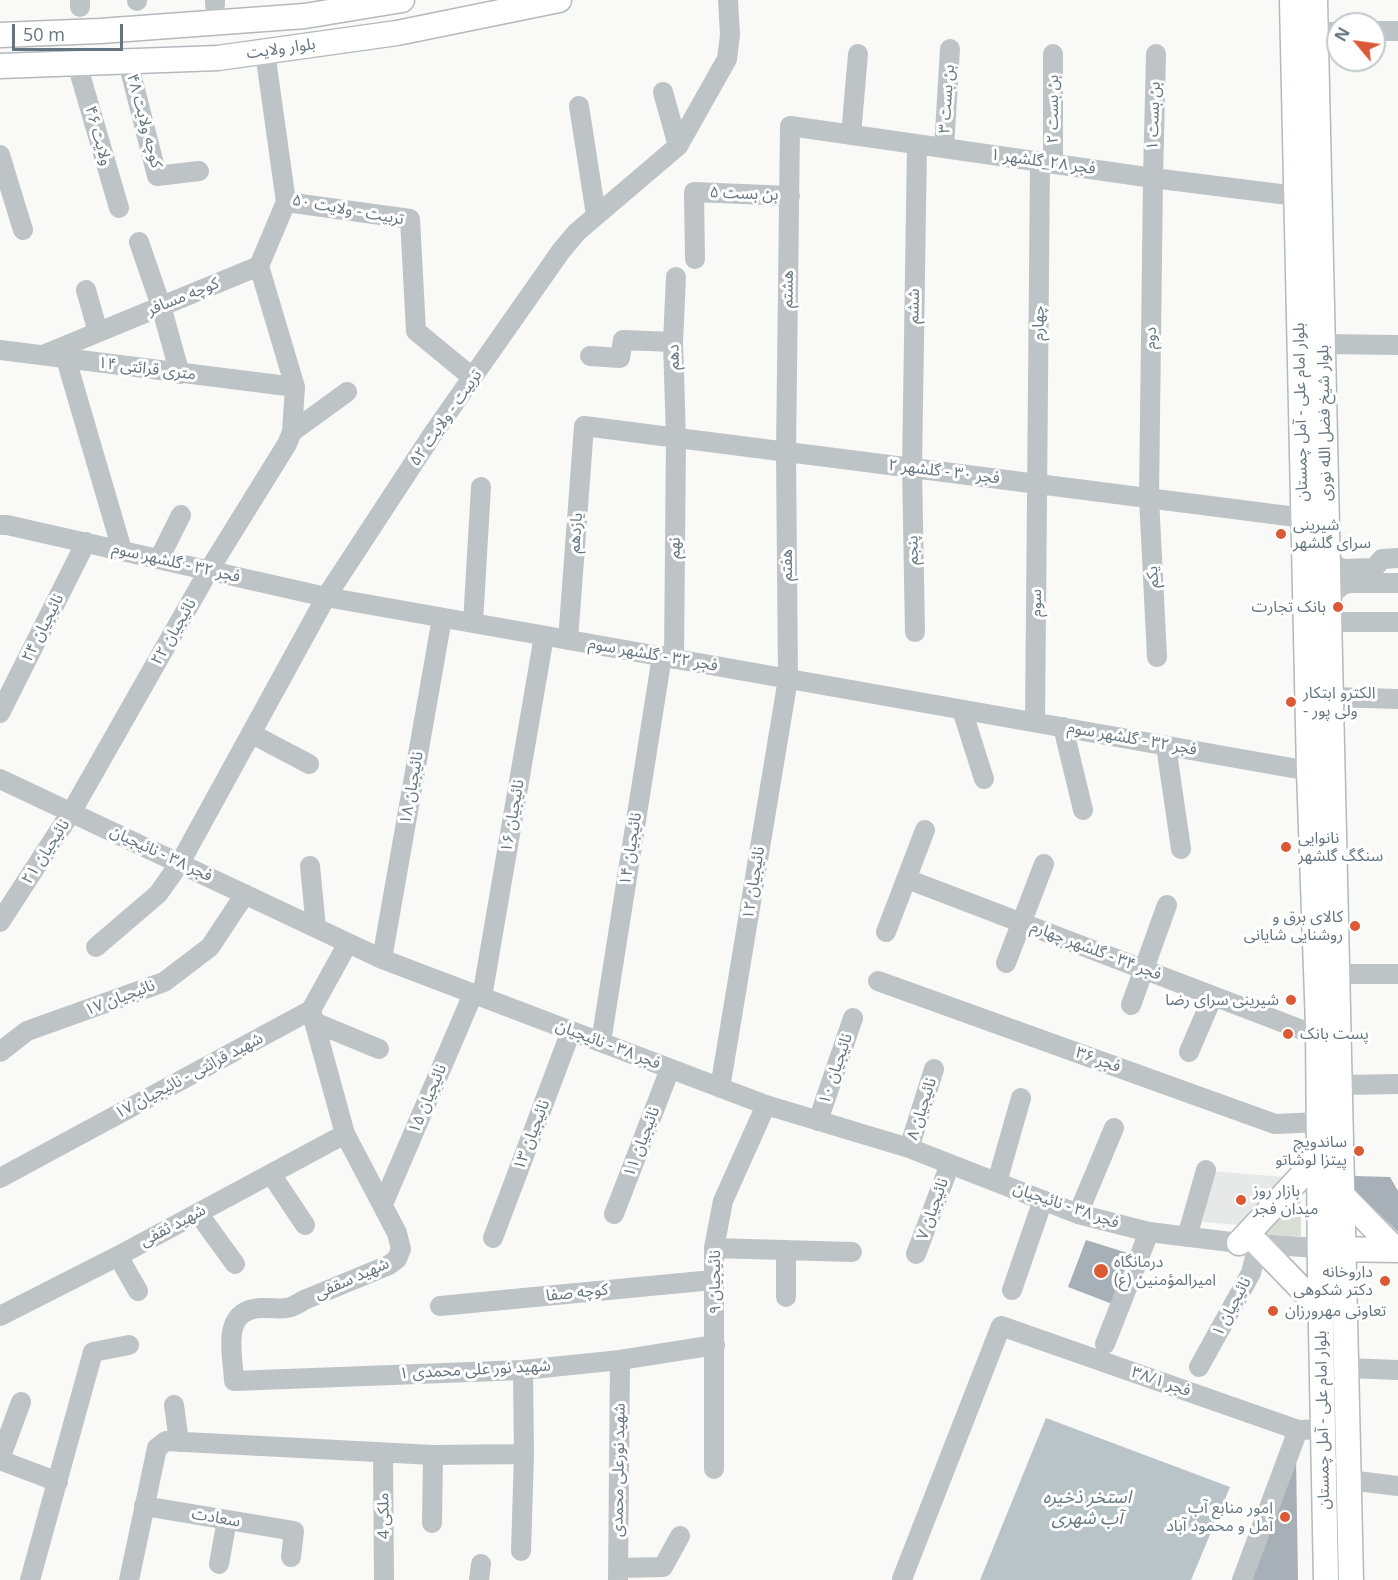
<!DOCTYPE html>
<meta charset="utf-8">
<style>
body{margin:0}
#map{position:relative;width:1398px;height:1580px;overflow:hidden;background:#f9f9f7;font-family:"Open Sans",sans-serif}
canvas{display:block}
.north{position:absolute;left:1326px;top:12px;width:60px;height:60px;box-sizing:border-box;background:#fff;border:2px solid #c1c8cc;border-radius:50%;rotate:299deg;font-size:16px;font-weight:700;line-height:24px;text-align:center;color:#657580}
.north::after{content:'';display:block;margin:auto;width:21px;height:27px;background:#db5934;clip-path:polygon(50% 0,100% 100%,50% 72%,0 100%)}
.scale{position:absolute;left:12px;top:24px;width:111px;height:27px;box-sizing:border-box;border:3px solid #657580;border-top:0;padding-left:8px;font-size:18px;line-height:21px;white-space:nowrap;color:#657580;-webkit-text-stroke:4px #fff;paint-order:stroke}
</style>
<div id="map">
<canvas width="1398" height="1580"></canvas>
<div class="north">N</div>
<div class="scale">50 m</div>
</div>
<script>
const context = document.querySelector('canvas').getContext('2d');
context.lineJoin = 'round';
function fill(path, color) {
  context.fillStyle = color;
  context.fill(path, 'evenodd');
}
function trace(path, color, width, dash) {
  context.strokeStyle = color;
  context.lineWidth = width;
  context.lineCap = dash ? 'butt' : 'round';
  context.setLineDash(dash || []);
  context.stroke(path);
}
function drawText(font, color, halo, rows, align = 'center') {
  context.font = font + ' "Open Sans","Noto Sans Arabic",sans-serif';
  context.lineWidth = 6;
  context.setLineDash([]);
  context.textBaseline = 'middle';
  context.strokeStyle = halo;
  context.fillStyle = color;
  for (const [text, x, y, turn = 0] of rows) {
    context.save();
    context.translate(x, y);
    context.rotate((+turn || 0) * Math.PI / 180);
    context.textAlign = isNaN(turn) ? turn : align;
    if (halo) context.strokeText(text, 0, 0);
    context.fillText(text, 0, 0);
    context.restore();
  }
}
fill(new Path2D(`
 M1211,1171l84,7 -44,48 -48,-4z`), '#e7e8e8');
fill(new Path2D(`
 M1301,1185v51l-47,-1z`), '#d9ddd6');
fill(new Path2D(`
 M1046,1418l184,69 -39,93h-211z`), '#b8c4c8');
fill(new Path2D(`
 M1355,1176l35,1 8,14v41l-44,-43z
 M1086,1240l48,15 -19,50 -47,-18z
 M1296,1455l2,125h-48z`), '#a7b0b6');
const major = new Path2D(`
 M1292,0l17,771 9,255 2,253 6,301
 M1315,0l36,1580
 M0,35l100,-4 205,-15 97,-16
 M0,66l218,-8 179,-25 162,-33
 M1343,1196l53,54
 M1239,1243l82,-88
 M1258,1244l63,65
 M1328,1249l70,1`);
trace(major, '#b4b9bd', 27);
trace(new Path2D(`
 M80,0v7
 M137,0v1
 M215,0v5
 M1374,31h24
 M1316,32h22
 M265,52l21,150 124,17 6,112 57,47
 M1156,54l-3,124 -4,320 8,159
 M128,62l29,114 42,-5
 M77,64l42,144
 M663,92l15,54
 M579,106l17,109
 M851,135l7,-81
 M944,148l6,-99
 M0,155l23,75
 M1053,164v-110
 M139,242l22,64 19,68
 M695,259l-1,-67 96,4
 M86,290l12,42
 M1323,344l75,1
 M0,350l295,37
 M43,355l216,-89 27,-64
 M590,356l30,2 3,-18 50,2
 M66,359l56,191
 M292,432l55,-40
 M0,525h7l319,72 983,174
 M1328,557l10,10 5,2 31,-1 8,-9 16,-1
 M159,559l22,-44
 M1329,596l14,-11 7,-2h48
 M1330,622h68
 M473,623l8,-136
 M915,632l-3,-164 5,-324
 M568,640l16,-214 720,92
 M674,659l2,-221 -3,-96 3,-65
 M1332,697l66,2
 M962,710l22,69
 M0,713l86,-171
 M1035,722l5,-560
 M1063,727l20,83
 M252,734l57,30
 M1166,746l15,103
 M0,779l382,180 384,146 143,43 169,66 71,18 90,11 81,5
 M310,866l6,62
 M907,879l411,157
 M0,922l72,-111 137,-241 78,-126 5,-12 3,-45 -36,-121
 M886,932l39,-102
 M96,947l62,-53 22,-31 146,-266 106,-162 129,-184 16,-19 101,-86 49,-87 3,-24 -2,-35
 M382,959l60,-341
 M1006,963l38,-99
 M1338,974h60
 M878,981l397,143 45,-2
 M482,997l62,-361
 M1131,1005l36,-100
 M311,1010l34,124 52,99 4,16 -4,10 -8,6 -85,35c-20,13 -23,7 -44,8 -40,3 -27,46 -26,73l289,-11 97,-10 95,-15
 M314,1022l65,27
 M601,1042l61,-386
 M0,1052l27,-21 137,-49 46,-35 35,-53
 M1189,1052l24,-56
 M1341,1085l57,-1
 M720,1088l68,-409 -2,-227 4,-326 363,52 143,18
 M818,1121l35,-103
 M909,1148l25,-79
 M271,1174l34,51
 M0,1178l311,-168 37,-67
 M997,1182l24,-84
 M383,1204l90,-210
 M198,1213l37,51
 M614,1214l56,-145
 M1078,1214l36,-86
 M1187,1237l19,-67
 M493,1238l78,-207
 M714,1248l138,4
 M916,1254l34,-90
 M118,1256l20,35
 M1012,1290l31,-90
 M786,1297v-47
 M440,1306l273,-26
 M0,1316l118,-60 227,-122
 M1105,1344l44,-112
 M1199,1367l52,-94 7,-29
 M1347,1368l51,2
 M174,1405l5,37
 M383,1453l1,127
 M0,1459l21,-57
 M0,1460l58,22
 M714,1469v-221l9,-47 43,-96
 M1349,1480l49,6
 M144,1506l150,25 -3,26
 M432,1523l1,-68
 M521,1551l3,-97 -1,-84
 M219,1564l8,-44
 M618,1568l45,-1 17,-31
 M30,1580l63,-228 36,-7
 M129,1580l28,-132 9,-7 267,14 91,-1
 M479,1580l2,-16
 M618,1580l2,-220
 M903,1580l-1,-1 99,-253 297,104 25,-1
 M1242,1580l56,-150`), '#bec3c6', 20);
trace(major, '#fff', 24);
for (const [x, y, r, color] of [
 [1281,534,6,"#db5934"],
 [1338,607,6,"#db5934"],
 [1291,702,6,"#db5934"],
 [1286,847,6,"#db5934"],
 [1355,926,6,"#db5934"],
 [1291,1000,6,"#db5934"],
 [1288,1034,6,"#db5934"],
 [1359,1151,6,"#db5934"],
 [1241,1200,6,"#db5934"],
 [1101,1271,8,"#db5934"],
 [1385,1281,6,"#db5934"],
 [1273,1311,6,"#db5934"],
 [1285,1517,6,"#db5934"]
]) {
  const dot = new Path2D();
  dot.arc(x, y, r, 0, 2 * Math.PI);
  context.fillStyle = color;
  context.fill(dot);
  trace(dot, '#fff', 2);
}
drawText('16px', '#657580', '#fff', [
 ["بلوار ولایت",281,49,-8],
 ["بن بست ۳",947,99,-86],
 ["بن بست ۲",1053,109,-90],
 ["بن بست ۱",1154,116,-88],
 ["کوچه ولایت ۴۸",144,121,75],
 ["ولایت ۴۶",98,136,74],
 ["فجر ۲۸_گلشهر ۱",1043,162,8],
 ["بن بست ۵",744,194,2],
 ["تربیت - ولایت ۵۰",348,210,10],
 ["هشتم",788,289,-89],
 ["کوچه مسافر",183,297,-22],
 ["ششم",914,306,-89],
 ["چهارم",1039,323,-89],
 ["دوم",1151,338,-89],
 ["دهم",674,357,-91],
 ["۱۴ متری قرائتی",147,369,7],
 ["بلوار امام علی - آمل چمستان",1301,412,-91],
 ["تربیت - ولایت ۵۲",446,418,-55],
 ["بلوار شیخ فضل الله نوری",1325,423,-91],
 ["فجر ۳۰ - گلشهر ۲",944,472,7],
 ["یازدهم",576,533,-86],
 ["نهم",675,548,-89],
 ["پنجم",913,550,-91],
 ["فجر ۳۲ - گلشهر سوم",176,563,13],
 ["هفتم",787,565,-90],
 ["یکم",1153,577,-93],
 ["سوم",1036,603,-90],
 ["نائیجیان ۲۴",43,628,-63],
 ["نائیجیان ۲۲",174,632,-60],
 ["فجر ۳۲ - گلشهر سوم",653,655,10],
 ["فجر ۳۲ - گلشهر سوم",1132,739,10],
 ["نائیجیان ۱۸",412,788,-80],
 ["نائیجیان ۱۶",513,816,-80],
 ["نائیجیان ۱۴",631,849,-81],
 ["نائیجیان ۲۱",46,852,-57],
 ["فجر ۳۸ - نائیجیان",161,854,25],
 ["نائیجیان ۱۲",754,883,-81],
 ["فجر ۳۴ - گلشهر چهارم",1096,951,21],
 ["نائیجیان ۱۷",120,998,-21],
 ["فجر ۳۸ - نائیجیان",608,1045,21],
 ["فجر ۳۶",1098,1060,20],
 ["نائیجیان ۱۰",836,1069,-71],
 ["شهید قرائتی - نائیجیان ۱۷",189,1076,-28],
 ["نائیجیان ۱۵",428,1099,-67],
 ["نائیجیان ۸",922,1109,-72],
 ["نائیجیان ۱۳",532,1135,-69],
 ["نائیجیان ۱۱",642,1142,-69],
 ["فجر ۳۸ - نائیجیان",1066,1206,19],
 ["نائیجیان ۷",933,1209,-70],
 ["شهید ثقفی",173,1226,-28],
 ["شهید سقفی",352,1279,-24],
 ["نائیجیان ۹",715,1282,-90],
 ["کوچه صفا",577,1293,-6],
 ["نائیجیان ۱",1232,1307,-62],
 ["شهید نور علی محمدی ۱",475,1370,-3],
 ["فجر ۳۸/۱",1161,1382,19],
 ["بلوار امام علی - آمل چمستان",1323,1420,-91],
 ["شهید نورعلی محمدی",619,1470,-89],
 ["ملکی 4",384,1516,-91],
 ["سعادت",216,1518,10]
]);
drawText('16px', '#657580', '#fff', [
 ["شیرینی",1293,525],
 ["سرای گلشهر",1293,543],
 ["بانک تجارت",1326,607,"right"],
 ["الکترو ابتکار",1303,693],
 ["- ولی پور",1303,711],
 ["نانوایی",1298,838],
 ["سنگگ گلشهر",1298,856],
 ["کالای برق و",1343,917,"right"],
 ["روشنایی شایانی",1343,935,"right"],
 ["شیرینی سرای رضا",1279,1000,"right"],
 ["پست بانک",1300,1034],
 ["ساندویچ",1347,1142,"right"],
 ["پیتزا لوشاتو",1347,1160,"right"],
 ["بازار روز",1253,1191],
 ["میدان فجر",1253,1209],
 ["درمانگاه",1114,1262],
 ["امیرالمؤمنین (ع)",1114,1280],
 ["داروخانه",1373,1272,"right"],
 ["دکتر شکوهی",1373,1290,"right"],
 ["تعاونی مهرورزان",1285,1311],
 ["امور منابع آب",1273,1508,"right"],
 ["آمل و محمود آباد",1273,1526,"right"]
], 'left');
drawText('italic 18px', '#657a81', '#fff', [
 ["استخر ذخیره",1087,1498],
 ["آب شهری",1087,1519]
]);
</script>
